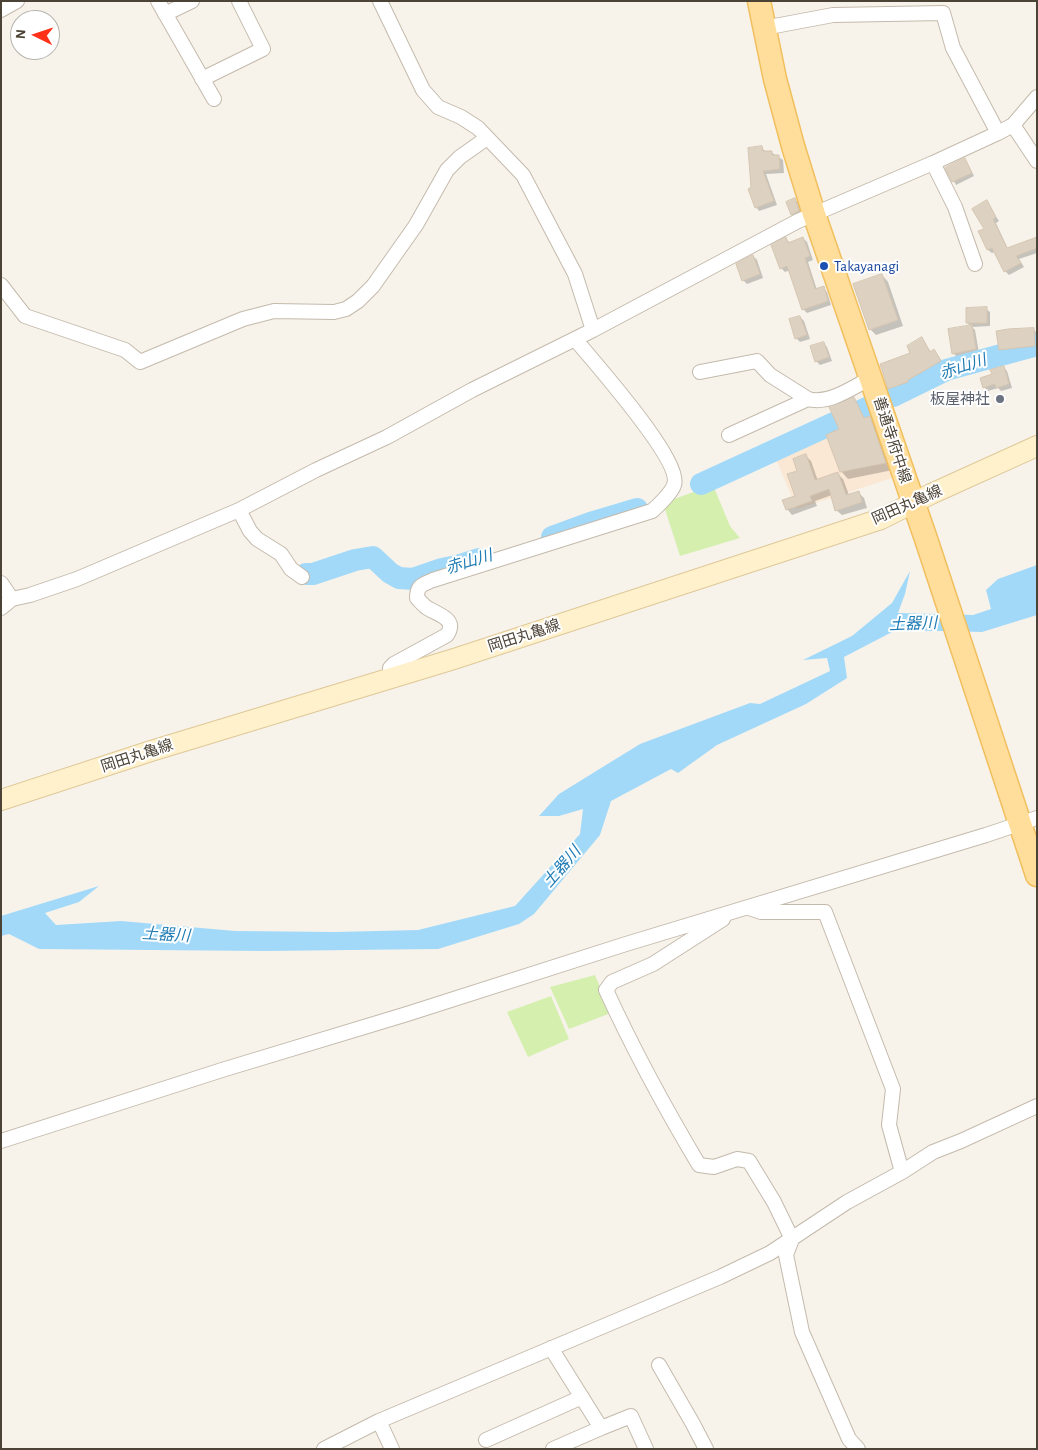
<!DOCTYPE html>
<meta charset="utf-8">
<style>
body{margin:0}
#map{position:relative;width:1038px;height:1450px;overflow:hidden;background:#f7f3eb;font-family:"Alegreya Sans",sans-serif}
canvas{display:block}
.frame{position:absolute;inset:0;border:2px solid #4c4337;pointer-events:none}
.north{position:absolute;left:10px;top:10px;width:50px;height:50px;box-sizing:border-box;background:#fff;border:1px solid #b7b4af;border-radius:50%;rotate:274deg;font-size:14px;font-weight:700;line-height:20px;text-align:center;color:#4c4337}
.north::after{content:'';display:block;margin:auto;width:18px;height:22px;background:#ff3219;clip-path:polygon(50% 0,100% 100%,50% 72%,0 100%)}
</style>
<div id="map">
<canvas width="1038" height="1450"></canvas>
<div class="frame"></div>
<div class="north">N</div>
</div>
<script>
const context = document.querySelector('canvas').getContext('2d');
context.lineJoin = 'round';
function fill(path, color) {
  context.fillStyle = color;
  context.fill(path, 'evenodd');
}
function trace(path, color, width, dash) {
  context.strokeStyle = color;
  context.lineWidth = width;
  context.lineCap = dash ? 'butt' : 'round';
  context.setLineDash(dash || []);
  context.stroke(path);
}
function drawText(font, color, halo, rows, align = 'center') {
  context.font = font + ' "Alegreya Sans","Noto Sans JP",sans-serif';
  context.lineWidth = 4;
  context.setLineDash([]);
  context.textBaseline = 'middle';
  context.strokeStyle = halo;
  context.fillStyle = color;
  for (const [text, x, y, turn = 0] of rows) {
    context.save();
    context.translate(x, y);
    context.rotate((+turn || 0) * Math.PI / 180);
    context.textAlign = isNaN(turn) ? turn : align;
    if (halo) context.strokeText(text, 0, 0);
    context.fillText(text, 0, 0);
    context.restore();
  }
}
fill(new Path2D(`
 M871,415l21,63 -95,31 -22,-52z`), '#fae8d4');
fill(new Path2D(`
 M713,485l17,41 10,12 -60,18 -17,-53z
 M595,975l16,38 -42,16 -19,-42z
 M551,996l18,43 -41,18 -21,-45z`), '#d5efaf');
fill(new Path2D(`
 M1037,565v50l-55,17 -86,-2 -52,27 3,21 -41,26 -89,41 -39,28 -7,-4 -60,32 -11,34 -66,79 -15,10 -81,25 -173,2 -226,-2 -30,-15 -8,2v-20l98,-30 -20,16 -34,11 11,12 65,-4 114,10 101,1 82,-2 97,-24 65,-72 3,-25 -24,7h-20l20,-22 81,-50 110,-41 10,1 70,-33 -3,-13 -24,2 49,-24 40,-33 18,-32 -5,23 -7,19 75,2 18,-6 -5,-19 12,-11z`), '#a2d9f9');
fill(new Path2D(`
 M762,148l4,4h5l12,8 1,13 -18,1 11,31 -18,6 -3,-4 -4,-19z
 M965,159l9,17 -18,9 -9,-17z
 M795,200l4,3 3,12 -6,3 -4,-4z
 M986,202l13,19 -3,2 12,26 29,-11v15l-18,6 5,8 -15,8 -4,-4 -10,-19 -3,1 -4,-3 -8,-18 6,-3z
 M803,238l4,4 6,18 -5,2 9,28 6,-2 4,4 4,13 -24,8 -4,-4 -13,-39 -5,2 -4,-4 5,-29 4,4z
 M753,256l4,4 6,18 -16,6 -4,-4z
 M882,275l6,7 15,44 -27,9 -6,-6z
 M986,309l4,3v14l-18,1 3,3 4,23 -22,4 -4,-4 18,-27 -4,-3z
 M800,317l4,4 6,18 -10,3 -4,-4z
 M1033,329l4,4v17l-33,3 -4,-4z
 M922,339l9,13 3,-1 4,4 6,10 -33,20 -18,7 -4,-4z
 M823,343l4,4 5,14 -12,4 -4,-4z
 M1003,367l4,4 5,17 -11,3 -3,-3 -10,3 -4,-4z
 M854,399l7,7 6,12 2,-1 8,8 16,45 -45,9 -7,-8v-41z
 M806,456l5,5 7,20 20,-7 5,5 6,16 9,-3 6,6 3,10 -25,7 -6,-5 -4,-15 -17,6 2,5 -25,9 -5,-6 9,-13 3,-24z`), '#0003');
trace(new Path2D(`
 M893,396l53,-26 91,-25
 M701,484l170,-78
 M552,537l38,-14 47,-14
 M306,574h7l42,-14 18,-3 17,16 9,5 14,1 29,-10 15,-3 22,-7`), '#a2d9f9', 22);
const building = new Path2D(`
 M762,146l1,5h9v4h7l1,14 -17,2 11,30 -19,7 -7,-19 3,-2 -3,-39z
 M965,158l7,15 -20,9 -7,-14z
 M795,198l4,13 -8,4 -5,-13z
 M987,200l9,17 -3,2 14,29 30,-11v11l-21,8 5,7 -17,9 -12,-24 -5,2 -9,-19 6,-2 -12,-20z
 M786,237l2,6 15,-6 7,19 -5,2 10,31 9,-3 4,15 -26,9 -15,-44 -7,3 -9,-24z
 M753,255l7,19 -18,7 -6,-17z
 M882,274l16,46 -29,10 -16,-46z
 M987,307v16h-21v-15z
 M800,316l7,19 -12,4 -6,-20z
 M972,325l4,24 -24,5 -4,-25z
 M1034,328l1,18 -36,4 -3,-19 12,-2z
 M922,337l8,15 4,-3 7,12 -33,19v2l-20,7 -8,-25 30,-11 -3,-7z
 M824,342l5,15 -14,5 -5,-16z
 M1004,366l5,18 -13,4 -1,-4 -12,4 -3,-10 12,-4 -2,-4z
 M854,397l10,21 6,-2 16,47 -46,9 -14,-37 13,-6 -10,-22z
 M806,454l9,26 23,-8 8,23 13,-4 3,11 -27,9 -6,-22 -19,7 2,5 -26,9 -4,-10 13,-4 -8,-22 10,-3 -4,-12z`);
fill(building, '#ddd1c1');
trace(building, '#d6c6b1', 1);
const street = new Path2D(`
 M158,1l56,98
 M380,1l43,89 15,17 23,10 17,11 45,47 52,99 18,56
 M1,10l16,-9
 M165,14l27,-13
 M764,28l69,-13 110,-2 10,35 45,85
 M202,79l61,-30 -24,-48
 M1013,125l24,36
 M933,163l22,44 20,57
 M1,285l24,31 100,34 15,12 103,-43 31,-8 60,1 12,-3 12,-8 15,-15 43,-61 31,-55 13,-13 27,-19
 M700,372l57,-11 13,14 38,24c21,6 45,-12 63,-21
 M729,435l79,-36
 M239,510l11,21 7,8 24,15 10,15 11,8
 M1,583l11,16
 M1,608l11,-9 18,-4 47,-16 162,-69 77,-40 71,-33 85,-47 121,-60 205,-109 135,-58 65,-30 15,-8 24,-28
 M392,677l-2,-9 4,-4 53,-29c11,-17 -10,-20 -21,-28 -3,-2 -6,-6 -9,-9 0,-13 5,-13 16,-18l219,-69c6,-5 20,-19 22,-26 9,-24 -82,-125 -99,-146
 M749,908l12,4h64l68,177 -4,36 13,47
 M723,919l-70,45 -41,18 -6,8c28,61 59,118 93,175l15,2 23,-8 12,2 25,41 18,37 -6,16 16,77 47,107 9,10
 M1,1141l221,-71 185,-56 219,-70 360,-109 51,-17
 M551,1348l50,80 30,-12 15,33
 M659,1365l34,59 13,25
 M379,1421l13,28
 M486,1440l96,-43
 M324,1449l55,-28 341,-144 50,-24 77,-51 55,-30 31,-20 28,-11 76,-35
 M553,1449l48,-21`);
const secondary = new Path2D(`
 M1,800l150,-49 303,-92 427,-140 50,-25 106,-48`);
const primary = new Path2D(`
 M759,1l16,78 18,67 21,68 112,325 111,336`);
trace(street, '#c4baac', 16);
trace(secondary, '#dfc898', 22);
trace(primary, '#f1bf5e', 25);
trace(street, '#fff', 14);
trace(secondary, '#fff1cc', 20);
trace(primary, '#ffde9b', 22);
for (const [x, y, r, color] of [
 [824,266,5,"#1a4fb4"],
 [1000,399,5,"#6b7280"]
]) {
  const dot = new Path2D();
  dot.arc(x, y, r, 0, 2 * Math.PI);
  context.fillStyle = color;
  context.fill(dot);
  trace(dot, '#fff', 2);
}
drawText('15px', '#164399', '#fff', [
 ["Takayanagi",834,266]
], 'left');
drawText('15px', '#5b616d', '#fff', [
 ["板屋神社",990,399]
], 'right');
drawText('15px', '#4c4337', '#fff', [
 ["善通寺府中線",892,440,72],
 ["岡田丸亀線",907,505,-24],
 ["岡田丸亀線",524,636,-18],
 ["岡田丸亀線",137,756,-18]
]);
drawText('italic 16px', '#207cb4', '#fff', [
 ["赤山川",963,367,-18],
 ["赤山川",469,562,-17],
 ["土器川",913,624,-2],
 ["土器川",562,867,-49],
 ["土器川",166,935,3]
]);
</script>
